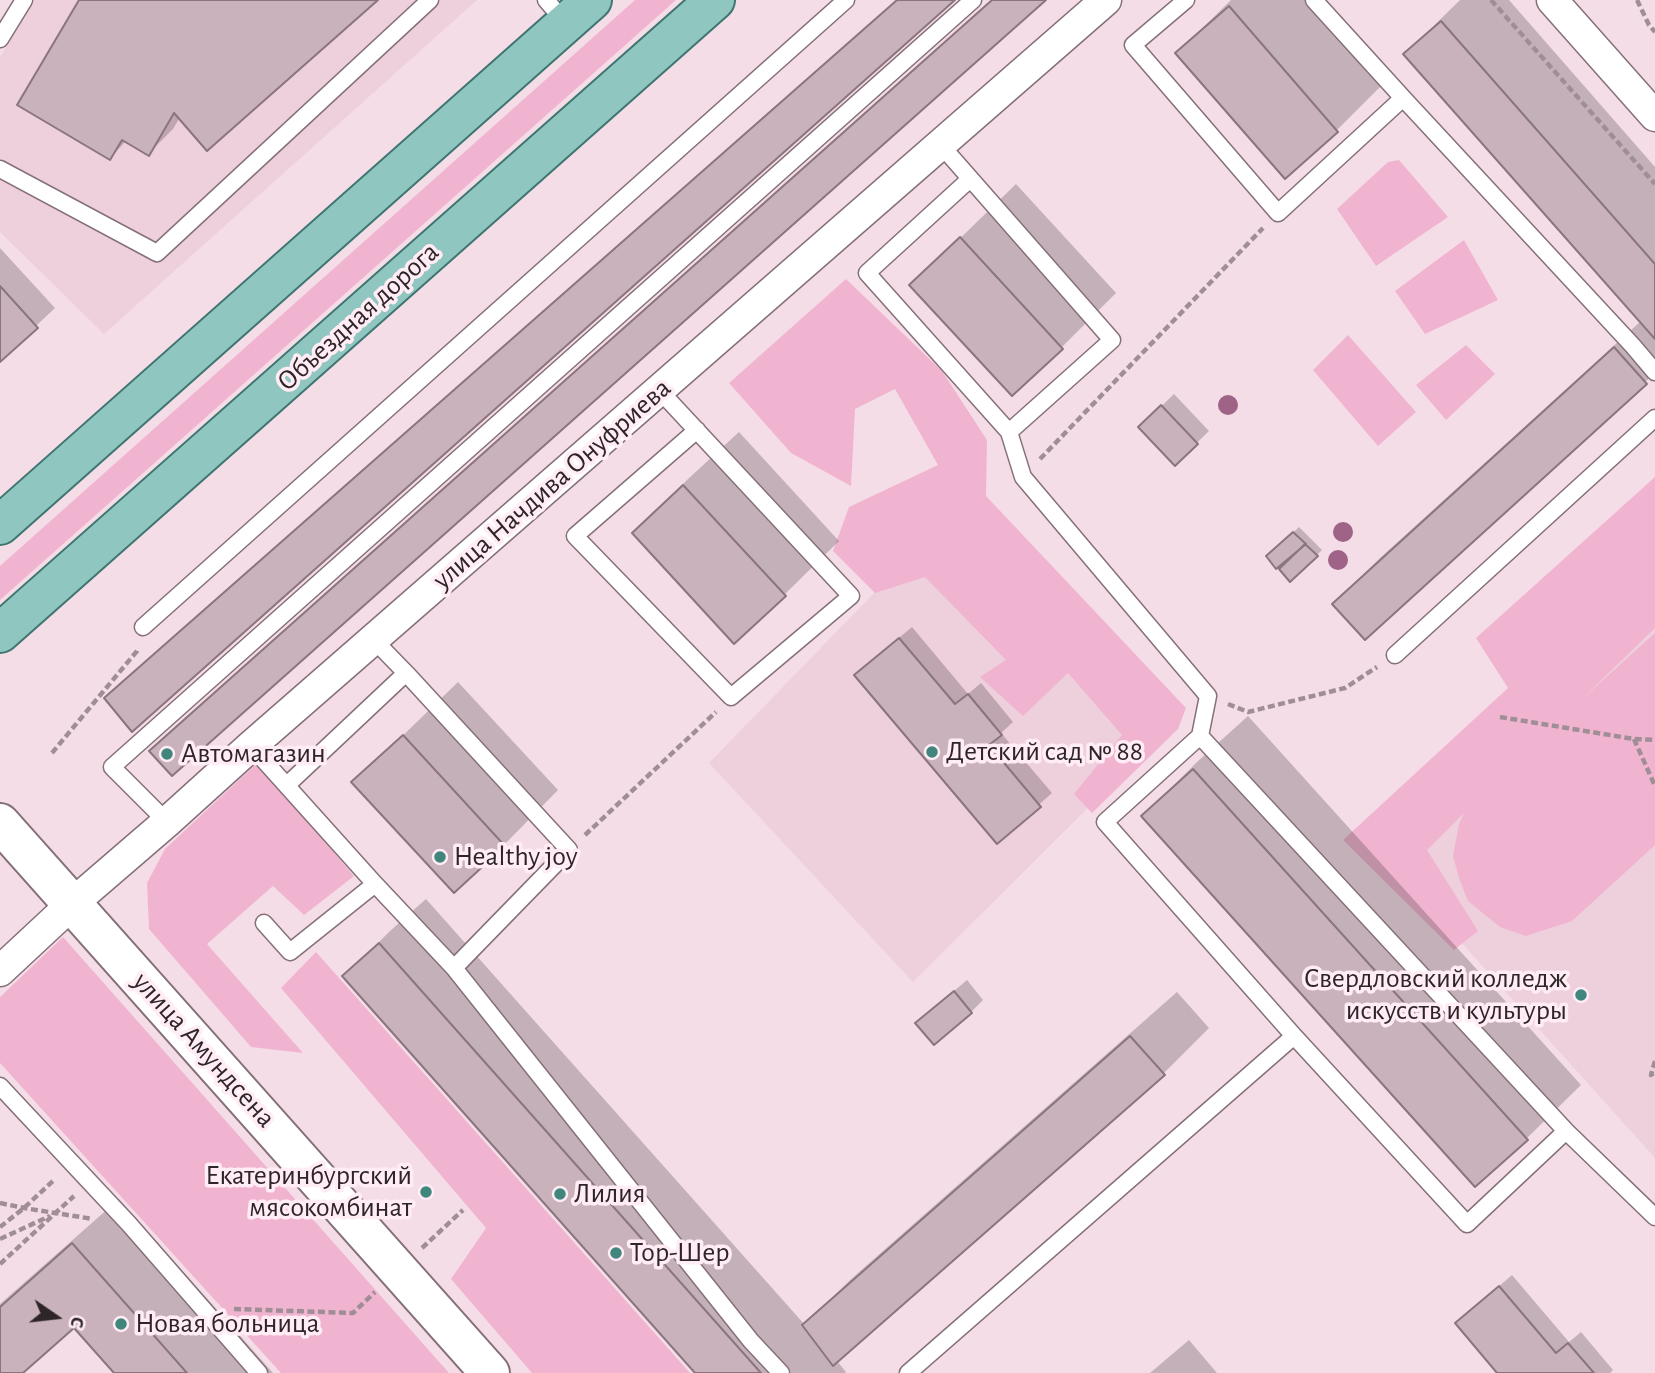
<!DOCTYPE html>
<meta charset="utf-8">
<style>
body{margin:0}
#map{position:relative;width:1655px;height:1373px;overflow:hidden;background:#f5dde7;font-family:"Alegreya Sans",sans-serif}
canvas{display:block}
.north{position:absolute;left:21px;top:1282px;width:70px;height:70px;-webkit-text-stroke:5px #ffecf4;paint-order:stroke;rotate:104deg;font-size:19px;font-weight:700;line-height:28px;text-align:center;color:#2e2529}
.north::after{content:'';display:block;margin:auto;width:24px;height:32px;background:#2e2529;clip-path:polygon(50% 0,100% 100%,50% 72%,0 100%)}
</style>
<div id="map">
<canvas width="1655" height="1373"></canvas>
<div class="north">С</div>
</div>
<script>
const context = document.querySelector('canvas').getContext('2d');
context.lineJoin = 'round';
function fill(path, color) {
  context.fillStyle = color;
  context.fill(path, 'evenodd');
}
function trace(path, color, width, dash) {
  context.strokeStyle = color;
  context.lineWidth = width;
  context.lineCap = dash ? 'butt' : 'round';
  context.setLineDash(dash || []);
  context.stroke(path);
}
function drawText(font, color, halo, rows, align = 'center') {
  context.font = font + ' "Alegreya Sans",sans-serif';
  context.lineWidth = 7;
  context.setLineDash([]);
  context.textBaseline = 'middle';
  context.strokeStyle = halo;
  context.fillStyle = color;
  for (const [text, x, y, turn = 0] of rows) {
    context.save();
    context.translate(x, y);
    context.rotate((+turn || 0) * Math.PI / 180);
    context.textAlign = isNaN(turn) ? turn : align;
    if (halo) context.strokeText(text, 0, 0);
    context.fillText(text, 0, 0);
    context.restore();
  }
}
fill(new Path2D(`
 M35,0h442l-373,334 -104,-102v-175z
 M949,516l206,225 -242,241 -204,-219z
 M1655,565v593l-294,-327z`), '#eecfdc');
fill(new Path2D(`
 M635,0h41l-676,600v-34z
 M1399,160l49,57 -72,49 -39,-57 51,-47z
 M1464,240l34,60 -73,34 -30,-43z
 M846,279l96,92 45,69 -1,56 200,212 -8,21 -86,84 -18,-19 48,-59 -54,-62 -45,43 -43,-39 26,-17 -81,-83 -50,16 -42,-42 16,-44 89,-42 -43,-76 -40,20 -4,77 -60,-33 -62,-70z
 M1348,335l68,77 -38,34 -65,-76z
 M1466,345l29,29 -49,46 -30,-35z
 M1655,477v151l-73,71 73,-66v212l-83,76 -46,15 -26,-9 -32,-26 -9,-23 -6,-22 6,-32 5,-11 -37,37 51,81 -24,19 -111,-110 165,-152 -32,-50z
 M257,763l97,113 -50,39 -31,-29 -66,58 96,109 -52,-6 -102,-118 -2,-46 18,-34z
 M63,937l386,436h-168l-281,-310v-66z
 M316,952l374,421h-158l-81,-94 35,-51 -205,-240z`), '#f1b4d0');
fill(new Path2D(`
 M81,0h294l-195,117 -7,12 -25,25 -22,-13 -16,17z
 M1231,0h94l66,76 -54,54 -51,46 -109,-123z
 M1460,0h49l146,167v206l-290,265 -31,-34 46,-46 261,-237 -236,-267z
 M1016,184l100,109 -54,54 -50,47 -100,-109z
 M0,248l55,60 -55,52z
 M1174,394l35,37 -34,33 -35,-37z
 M739,432l100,109 -55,54 -150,-62 54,-54z
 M1299,527l23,23 -5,5 -22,1 -3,-3 -23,3z
 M912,627l56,67 13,-11 32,39 -12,11 51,60 -55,49 -128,-179z
 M458,682l100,108 -54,55 -50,46 -100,-108z
 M1248,716l333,369 -55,54 -383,-323 54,-54z
 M426,899l379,426 45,-45 327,-288 32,36 -46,46 -326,287 9,11 -1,1h-147l-353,-397 45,-45z
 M967,980l16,20 -12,12 -53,11 12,-12z
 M119,1199l154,174h-156l-43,-48 -53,48h-21v-69z
 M1512,1275l57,67 12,-10 32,38 -3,3h-111l-30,-61z
 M1189,1340l28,33h-67z`), '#0003');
const building = new Path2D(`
 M79,0h299l-171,151 -33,-38 -25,43 -27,-16 -12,20 -93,-55z
 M897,0h58l-823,732 -28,-34z
 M992,0h54l-874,776 -23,-25z
 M1229,6l109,126 -53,47 -110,-126z
 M1441,21l214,243v75l-252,-285z
 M960,237l103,112 -51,47 -103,-111z
 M0,286l38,42 -38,34z
 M1614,347l33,37 -282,256 -33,-36z
 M1161,405l37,39 -23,22 -37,-39z
 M683,485l103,111 -52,48 -102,-111z
 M1293,532l13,12 -30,25 -10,-13z
 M1305,544l13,12 -28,26 -11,-13z
 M899,638l56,66 13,-10 34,41 -13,10 52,62 -44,37 -143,-169z
 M403,735l102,111 -51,47 -103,-111z
 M1193,769l335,371 -53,47 -334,-371z
 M379,943l382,430h-66l-353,-397z
 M954,991l18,22 -38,32 -19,-22z
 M1130,1036l35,39 -332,291 -31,-41z
 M72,1243l115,130h-73l-40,-45 -51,45h-23v-66z
 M1499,1286l57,67 12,-10 26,30h-97l-42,-50z`);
fill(building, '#c9b2bc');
trace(building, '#8a757e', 2);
const lane = new Path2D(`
 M546,0l20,23
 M1186,0l-53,45 145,168 125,-115 -89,-98
 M0,39l24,-39
 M1403,98l230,248 22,26
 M940,144l172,196 -103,92 -142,-159 103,-94
 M0,169l157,84 273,-253
 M660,391l191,205 -120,101 -156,-161 122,-106
 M1009,432l14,45 185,219 -8,40
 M143,627l703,-627
 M373,639l33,34 163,177 -115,118
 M1395,655l260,-237
 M1200,736l366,395 -99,93 -173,-188 -189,-214z
 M251,746l124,138 79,84 297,373 30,32
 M287,785l119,-112
 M167,822l-55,-55 861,-767
 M264,923l26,29 85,-68
 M0,1086l129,138 130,149
 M1566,1131l89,86
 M908,1373l386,-337`);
const street = new Path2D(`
 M1552,0l103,116
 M0,971l73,-68 94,-81 84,-76 855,-746`);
const secondary = new Path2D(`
 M0,823l490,550`);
const primary = new Path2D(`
 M0,525l592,-525
 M0,633l715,-633`);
trace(lane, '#857079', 19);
trace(street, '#857079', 33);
trace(secondary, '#857079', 42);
trace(primary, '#3e7570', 42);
trace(new Path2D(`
 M1491,0l164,184
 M1637,0l12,25 6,7
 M1040,459l223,-231
 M1228,704l20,8 97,-24 32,-21
 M1500,717l134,22 21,1
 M1634,739l21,47
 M52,753l85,-102 1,-3
 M585,835l131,-123
 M1655,1061l-4,14 4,-3
 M0,1203l24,5 69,11
 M0,1227l24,-19 31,-29
 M0,1239l50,-23
 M422,1248l41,-38
 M0,1264l74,-68
 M234,1309l119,4 22,-21`), '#a08e96', 4.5, [7, 3.5]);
trace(lane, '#fff', 16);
trace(street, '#fff', 30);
trace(secondary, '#fff', 38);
trace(primary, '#90c6c0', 38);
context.fillStyle = '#9e6386';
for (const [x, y] of [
 [1228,405],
 [1343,532],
 [1338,560]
]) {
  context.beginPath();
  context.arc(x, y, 10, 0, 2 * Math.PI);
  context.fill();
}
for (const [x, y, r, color] of [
 [932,752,7,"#40867d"],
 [167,754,7,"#40867d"],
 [440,857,7,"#40867d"],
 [1581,995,7,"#40867d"],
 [426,1192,7,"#40867d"],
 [560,1194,7,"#40867d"],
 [616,1253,7,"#40867d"],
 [121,1324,7,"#40867d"]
]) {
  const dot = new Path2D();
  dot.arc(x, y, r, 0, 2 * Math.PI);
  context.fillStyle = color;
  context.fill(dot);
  trace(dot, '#ffecf4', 2.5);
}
drawText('28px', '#2e2529', '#ffecf4', [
 ["Объездная дорога",358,317,-42],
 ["улица Начдива Онуфриева",552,484,-41],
 ["улица Амундсена",204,1050,48]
]);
drawText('28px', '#2e2529', '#ffecf4', [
 ["Детский сад № 88",946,752],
 ["Автомагазин",181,754],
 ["Healthy joy",454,857],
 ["Свердловский колледж",1567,979,"right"],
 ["искусств и культуры",1567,1011,"right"],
 ["Екатеринбургский",412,1176,"right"],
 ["мясокомбинат",412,1208,"right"],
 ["Лилия",574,1194],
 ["Тор-Шер",630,1253],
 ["Новая больница",135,1324]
], 'left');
</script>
